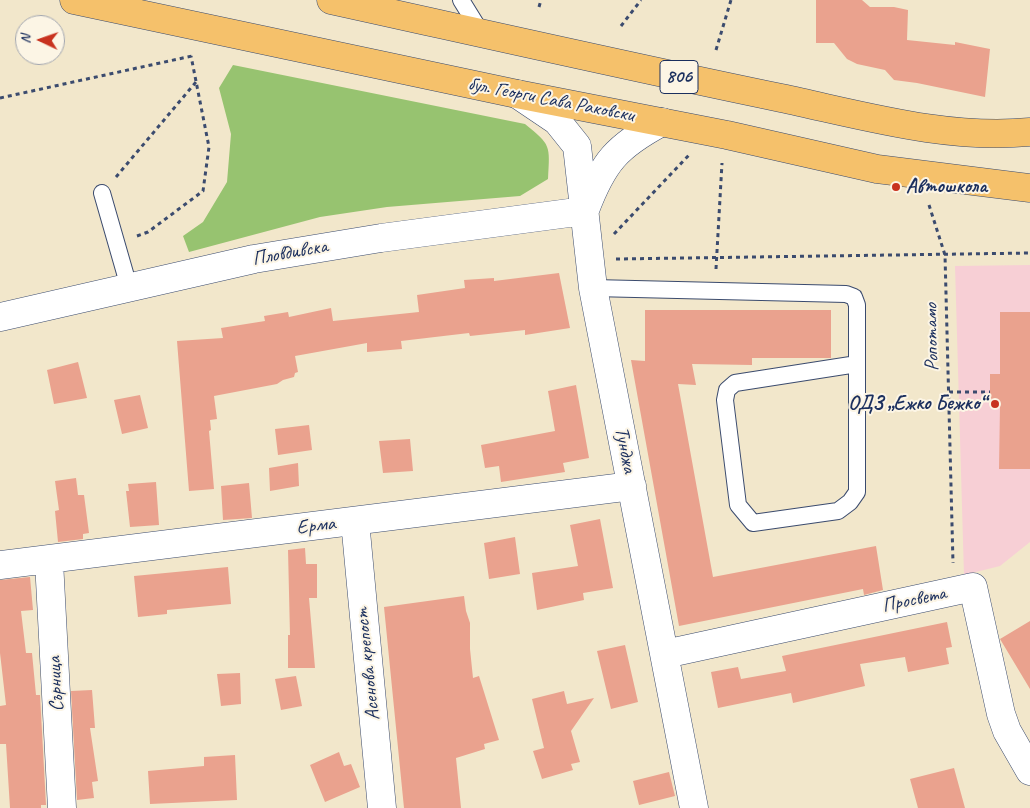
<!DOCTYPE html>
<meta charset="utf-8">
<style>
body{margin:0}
#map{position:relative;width:1030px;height:808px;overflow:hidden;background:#f2e7cb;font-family:Caveat,sans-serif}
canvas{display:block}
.north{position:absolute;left:15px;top:15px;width:50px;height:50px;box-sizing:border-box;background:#fcf5e5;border:1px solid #a2a6af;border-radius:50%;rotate:273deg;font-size:14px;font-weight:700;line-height:20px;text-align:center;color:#1b2f5e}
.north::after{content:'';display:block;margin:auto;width:18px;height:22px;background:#c8321e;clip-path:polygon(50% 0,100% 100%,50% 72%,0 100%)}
</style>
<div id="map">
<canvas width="1030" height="808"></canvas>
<div class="north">N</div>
</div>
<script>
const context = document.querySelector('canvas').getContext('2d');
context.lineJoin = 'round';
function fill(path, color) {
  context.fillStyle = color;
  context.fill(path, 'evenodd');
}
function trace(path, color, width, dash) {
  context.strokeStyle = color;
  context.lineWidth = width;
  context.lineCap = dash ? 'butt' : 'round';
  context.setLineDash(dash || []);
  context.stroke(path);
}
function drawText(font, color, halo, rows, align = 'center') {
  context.font = font + ' Caveat,sans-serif';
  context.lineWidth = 4;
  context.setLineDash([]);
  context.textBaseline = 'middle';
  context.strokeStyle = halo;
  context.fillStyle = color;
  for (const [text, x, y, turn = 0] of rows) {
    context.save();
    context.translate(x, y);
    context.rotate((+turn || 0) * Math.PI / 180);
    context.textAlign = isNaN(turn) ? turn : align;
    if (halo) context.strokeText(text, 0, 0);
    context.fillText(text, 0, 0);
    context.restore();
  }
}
fill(new Path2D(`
 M1030,265v277l-30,24 -36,9 -9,-309z`), '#f7cfd5');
fill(new Path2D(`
 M233,65l292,59c26,21 25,21 23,55l-28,17 -133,11 -67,10 -131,35 -6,-16 20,-14 24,-40 4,-48 -12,-46z`), '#97c370');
fill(new Path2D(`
 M816,0h46l8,7h24l14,3 -1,30 48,5v-3l35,7 -5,48 -68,-14 -23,-3 -9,-10 -28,-6 -10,-5 -13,-16h-18z
 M559,273l11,55 -45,7v-5l-55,6 -1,-3 -68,8 1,8 -35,3v-9l-72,13 3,16 -3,1 -1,4 -11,3 -6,4 -63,12 3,23 -7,1 1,10 -2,1 5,58 -25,2 -12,-150 46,-3 -2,-10 44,-7 -1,-5 24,-4 1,5 42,-9 2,13 86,-9 -2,-17 48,-7 -1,-8 30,-2v3z
 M645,310h186v48h-79v7l-60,-1 4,21 -18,-1 35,193 163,-31 7,44 -19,5 -1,-6 -184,37 -48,-266 14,1z
 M1000,312h30v157h-31l1,-63h-10v-32h10z
 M78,362l9,36 -33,6 -7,-34z
 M576,385l13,73 -26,5 2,9 -64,10 -2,-16 -14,2 -4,-23 74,-14 -7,-40z
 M140,395l8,33 -26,6 -8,-34z
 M309,425l3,25 -34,5 -3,-26z
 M410,439l3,32 -30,2 -4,-32z
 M298,463l1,23 -29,5 -1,-23z
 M76,478l2,17h6l5,38 -6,1v5l-25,3 -3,-31 4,-1 -4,-29z
 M156,482l3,43 -29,2 -4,-36h3l-1,-7z
 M249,483l3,35 -29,2 -2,-34z
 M600,519l13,69 -30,5 1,7 -47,10 -5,-37 46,-7 -8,-41z
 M515,537l5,37 -31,5 -5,-36z
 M305,548l1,16h11v34h-8l6,70h-27v-33h2l-2,-85z
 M228,567l3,37 -64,6v4l-29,3 -4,-41z
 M30,577l3,33 -12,1 5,42h6l4,42h4l6,110h-5v3h-31l-4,-64h-6v-38l6,-1 -6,-52v-73z
 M464,596l2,15 4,12v26l3,29 6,-2 20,64 -15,4 1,5 -29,9 5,50h-57l-20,-201z
 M1030,621v68l-30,-50z
 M947,622l5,25 -6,1 3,16 -41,8 -3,-15 -45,7 5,22 -72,17 -2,-10 -73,15 -7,-36 27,-5 3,12 45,-8 -4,-15z
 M625,645l13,57 -27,7 -14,-58z
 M240,673l1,31 -20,2 -4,-32z
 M296,676l6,30 -21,4 -6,-31z
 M92,690l3,38h-5l8,53 -6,1 2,16 -17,2 -6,-109z
 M564,691l3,13 27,-6 -23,33 9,31 -9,2 2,6 -31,9 -9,-28 11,-3 -12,-49z
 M339,752l5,14 7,-2 9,23 -35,15 -15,-37z
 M235,755l2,45 -87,4 -2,-33 56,-5v-9z
 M954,768l11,40h-47l-8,-29z
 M669,772l6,24 -36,9 -6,-24z`), '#eaa28e');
const service = new Path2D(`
 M461,0l21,34
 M102,193l27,94
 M593,288l253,6 8,3 3,8v187l-7,10 -12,9 -85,12 -15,-18 -13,-105 2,-10 8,-7 122,-19`);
const minor = new Path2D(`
 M517,94l40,27 20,25 16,142 101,520
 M585,210c18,-48 32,-64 77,-88
 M0,317l254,-58 127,-21 203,-27
 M355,521l27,287
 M49,561l13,247
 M0,565l632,-79
 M665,654l308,-67 28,127 6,17 23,40`);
const primary = new Path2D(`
 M74,0l443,94 210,41 150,34 153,19
 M331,0c150,33 300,67 450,98 81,17 165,42 249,34`);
trace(service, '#3b4b6e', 18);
trace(minor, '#3b4b6e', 29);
trace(primary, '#3b4b6e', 29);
trace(new Path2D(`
 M539,7l2,-7
 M621,26l20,-26
 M716,50l15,-50
 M0,98l192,-42
 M116,177l80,-95
 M929,205l16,50 8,308
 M614,234l75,-79
 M137,236l11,-4 55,-41 6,-44 -18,-91
 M616,259l414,-6
 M716,269l6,-106
 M949,392h41`), '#3b4b6e', 3, [4, 4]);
trace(service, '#fff', 16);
trace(minor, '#fff', 28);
trace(primary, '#f5c16b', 28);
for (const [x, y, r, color] of [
 [896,187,5,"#c8321e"],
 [995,404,5,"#c8321e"]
]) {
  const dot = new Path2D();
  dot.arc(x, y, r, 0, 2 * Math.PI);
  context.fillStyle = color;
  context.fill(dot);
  trace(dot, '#fcf5e5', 2);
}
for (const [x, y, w] of [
 [679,77,38]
]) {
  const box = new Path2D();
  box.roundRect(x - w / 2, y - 16.5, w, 33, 4);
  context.fillStyle = '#fcf5e5';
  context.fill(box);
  trace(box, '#1b2f5e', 1);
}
drawText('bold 19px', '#1b2f5e', null, [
 ["806",679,77]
]);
drawText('20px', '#1b2f5e', '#fcf5e5', [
 ["бул. Георги Сава Раковски",551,100,11],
 ["Пловдивска",290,253,-10],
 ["Ропотамо",932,337,-91],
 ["Тунджа",625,450,79],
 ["Ерма",316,526,-7],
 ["Просвета",914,600,-12],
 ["Асенова крепост",368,664,-96],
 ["Сърница",56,684,-93]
]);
drawText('bold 20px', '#1b2f5e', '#fcf5e5', [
 ["Автошкола",906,187],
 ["ОДЗ „Ежко Бежко“",985,404,"right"]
], 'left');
</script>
